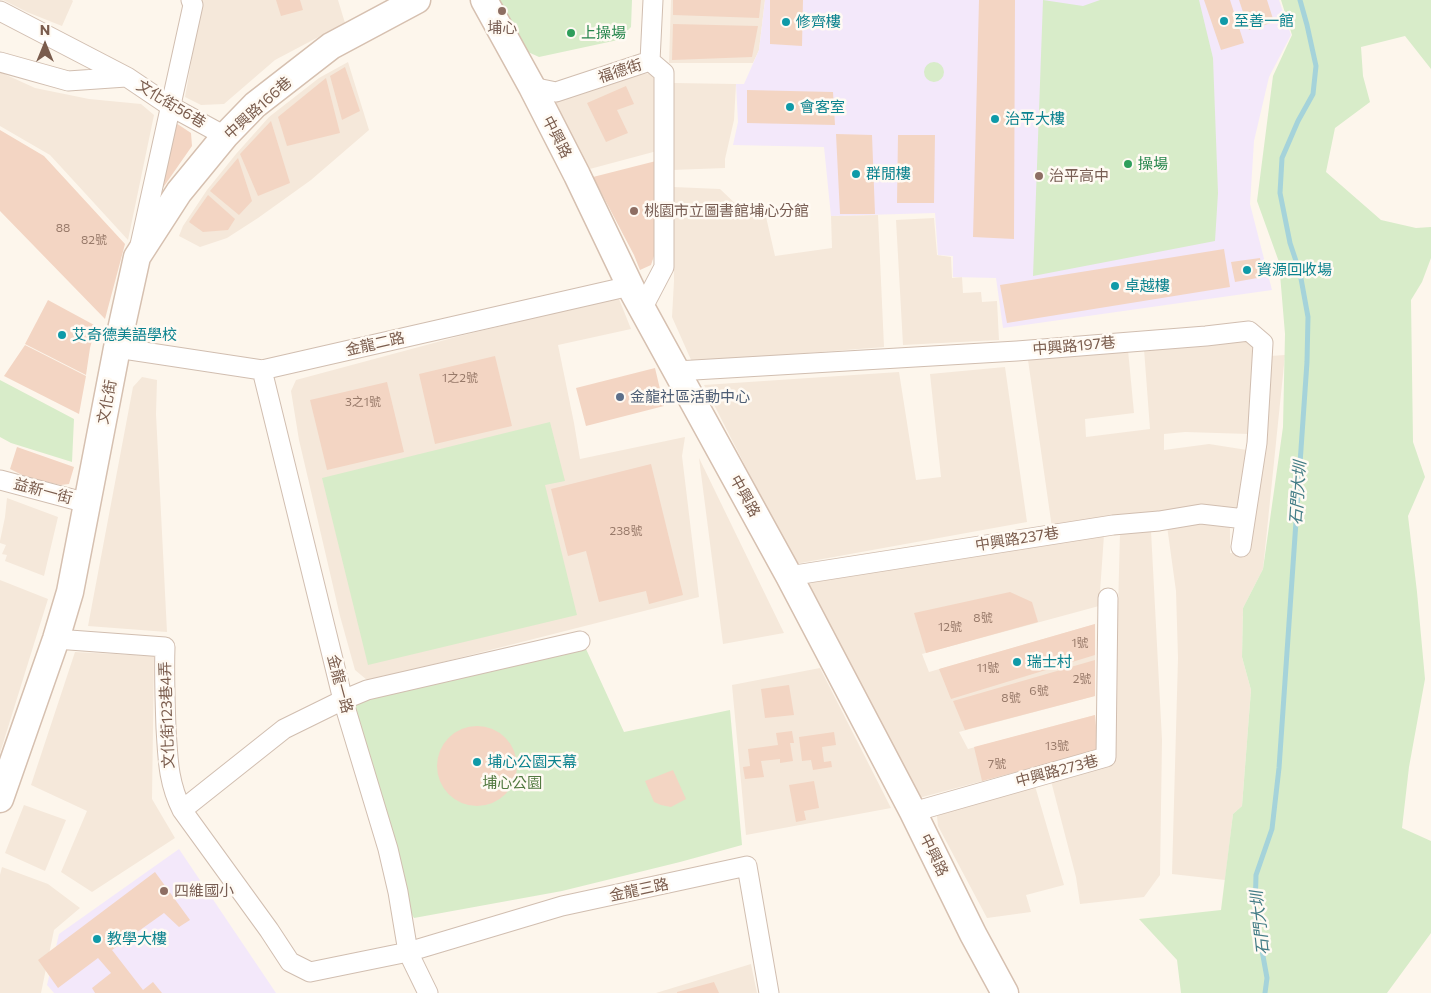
<!DOCTYPE html>
<meta charset="utf-8">
<style>
body{margin:0}
#map{position:relative;width:1431px;height:993px;overflow:hidden;background:#fdf6ec;font-family:Commissioner,sans-serif}
canvas{display:block}
.north{position:absolute;left:20px;top:20px;width:50px;height:50px;-webkit-text-stroke:4px #fffaf3;paint-order:stroke;rotate:0deg;font-size:14px;font-weight:700;line-height:20px;text-align:center;color:#7a5c4d}
.north::after{content:'';display:block;margin:auto;width:18px;height:22px;background:#7a5c4d;clip-path:polygon(50% 0,100% 100%,50% 72%,0 100%)}
</style>
<div id="map">
<canvas width="1431" height="993"></canvas>
<div class="north">N</div>
</div>
<script>
const context = document.querySelector('canvas').getContext('2d');
context.lineJoin = 'round';
function fill(path, color) {
  context.fillStyle = color;
  context.fill(path, 'evenodd');
}
function trace(path, color, width, dash) {
  context.strokeStyle = color;
  context.lineWidth = width;
  context.lineCap = dash ? 'butt' : 'round';
  context.setLineDash(dash || []);
  context.stroke(path);
}
function drawText(font, color, halo, rows, align = 'center') {
  context.font = font + ' Commissioner,"Noto Sans TC",sans-serif';
  context.lineWidth = 5;
  context.setLineDash([]);
  context.textBaseline = 'middle';
  context.strokeStyle = halo;
  context.fillStyle = color;
  for (const [text, x, y, turn = 0] of rows) {
    context.save();
    context.translate(x, y);
    context.rotate((+turn || 0) * Math.PI / 180);
    context.textAlign = isNaN(turn) ? turn : align;
    if (halo) context.strokeText(text, 0, 0);
    context.fillText(text, 0, 0);
    context.restore();
  }
}
fill(new Path2D(`
 M3,0h69l1,1 -11,25 -35,-14z
 M202,0h136l7,23 -70,37 -51,44 -23,1 -16,-8z
 M671,0h94l-6,50 -6,13h-84z
 M348,62l21,68 -58,50 -53,38 -31,20 -27,9 -21,-11 4,-10 24,-36 29,-36 33,-37 50,-39z
 M0,72l35,16 54,11 52,5 13,11 -26,125 -78,-85 -50,-29z
 M650,73l5,7 2,71 -71,19 -38,-77z
 M674,83l62,1 -2,36 -9,39v9l-53,2z
 M673,187l47,2 20,19h24l11,48 57,-8 -1,-32 47,-1 6,132 -192,15 -20,-45 2,-36z
 M934,218l3,37 14,2 1,21 10,-1 1,16 18,-1 1,10 15,-1 2,39 -96,5 -7,-125z
 M619,299l12,30 -73,16 16,78 6,36 105,-22 -3,19 17,141 -323,82 -9,1 -12,-10 -15,-54 -30,-129 -11,-47 -8,-49 5,-11 160,-43 131,-32z
 M1245,338l11,7 -7,89 -64,-2 -21,2v16l45,-6 38,6 -9,58 -42,-2 -144,22 -24,-168 100,-10 6,63 -49,6 1,18 64,-8 -6,-80z
 M1285,355l-22,214 -20,39 -1,49 9,33 -9,116 -9,8 -8,66 -53,-6 6,-216 -2,-67 -9,-65 38,-5 25,4v28l17,2 23,-199z
 M1005,367l22,155 -232,42 -91,-179 195,-13 17,108 25,-3 -11,-103z
 M142,377l15,3 -1,34 11,218 -79,-6 45,-239z
 M699,458l85,175 -61,11z
 M7,498l51,19 -14,59 -39,-15 2,-6 -5,-1 4,-9 -6,-2v-2l5,-24z
 M1151,531l11,209 -2,135 -16,22 -64,7 -4,-27 -25,-96 63,-19 6,-229z
 M1104,535l-5,71 -177,48 7,18 166,-48v72l-136,36 9,17 127,-34 3,35 -179,48 -119,-217z
 M0,580l48,19 -48,154z
 M75,652l79,4 -2,143 23,39 -83,54 -31,-20 26,-61 -56,-26z
 M820,668l71,140 -145,27 -14,-150z
 M1035,786l29,99 -38,10 5,17 -44,6 -49,-92 -1,-10 13,-7z
 M24,805l42,15 -21,51 -40,-18z
 M2,867l46,17 32,24 -26,22 -13,63h-41v-118z
 M751,964l6,29h-101z`), '#f5e8da');
fill(new Path2D(`
 M765,0h514l12,35 -22,42 -15,64 -4,63 22,86 -269,38 -7,-50 -43,-1v-21l-15,-1 -3,-42 -104,3 -7,-69 -91,-2 5,-23 -2,-38h8l15,-34z
 M179,849l97,144h-222l-7,-8 12,-51z`), '#f3e8fa');
fill(new Path2D(`
 M499,0h133l-1,27 -13,13 -79,17 -11,-5z
 M1043,0l40,6 17,-6h99l14,58 5,135 -3,48 -182,35z
 M1281,0h150v69l-26,-33 -44,11 2,29 7,26 -35,26 -9,44 55,48 35,8 15,-1v31l-9,24 -11,18 2,142 12,35 -17,39 9,76 8,87 -16,88 -7,61 29,13v92l-44,60h-206l-4,-33 -38,-41 82,-9 12,-96 9,-8 9,-116 -9,-33 1,-49 20,-39 20,-142 2,-93 -6,-72 -22,-61 16,-125 19,-41z
 M924 72a10 10 0 1 1 20 0a10 10 0 1 1-20 0Z
 M0,380l74,39 -2,43 -61,-19 -11,-6z
 M550,422l15,59 -20,4 32,130 -209,50 -46,-187z
 M586,649l38,83 106,-22 12,135 -62,17 -118,29 -148,27 -16,-26 -47,-193z`), '#d8ecc9');
trace(new Path2D(`
 M1265,993l2,-15 -12,-66 1,-37 16,-46 7,-61 28,-406 1,-45 -8,-44 -10,-30 -10,-50 2,-35 16,-37 15,-27 3,-28 -9,-41 -7,-25`), '#a5d3da', 5);
fill(new Path2D(`
 M276,0h24l3,10 -22,6z
 M673,0h88l-2,18 -86,-3z
 M770,0h33l-1,46 -32,-2z
 M979,0h36l-1,239 -41,-2z
 M1204,0h26l14,43 -23,7z
 M1239,0h28l7,22 -25,8z
 M673,24l85,2 -6,31 -80,3z
 M345,67l15,44 -18,9 -12,-44z
 M326,78l14,55 -53,13 -9,-29z
 M626,86l8,18 -17,6 11,23 -22,9 -19,-39z
 M747,90l86,2 2,33 -88,-2z
 M271,121l19,62 -32,13 -18,-42z
 M176,123l15,10 1,13 -32,46z
 M0,130l44,26 81,88 -20,75 -105,-108z
 M836,134l36,1 3,79h-35z
 M898,135h37l-1,68h-37z
 M238,158l14,43 -13,14 -29,-24z
 M656,161l2,83 -7,21 -11,5 -6,-15 -41,-78z
 M208,195l27,24 -7,11 -25,2 -14,-10z
 M1224,249l6,38 -223,36 -7,-38z
 M1260,258l3,19 -28,5 -4,-20z
 M48,300l48,26 -6,22 -4,27 -61,-31z
 M25,345l61,31 -7,38 -75,-38z
 M495,356l17,70 -77,18 -16,-70z
 M655,368l9,38 -78,20 -10,-38z
 M387,382l17,70 -77,18 -17,-70z
 M17,447l57,20 -5,17 -8,1 -33,-7 -18,-9z
 M651,464l32,131 -34,9 -3,-13 -47,11 -13,-51 -18,5 -17,-67z
 M1010,592l22,10 6,20 -112,31 -12,-40z
 M1095,624v31l-144,44 -12,-30z
 M1095,660v36l-130,34 -12,-29z
 M789,685l5,30 -29,3 -4,-29z
 M1095,715l3,35 -116,31 -8,-34z
 M437 766a40 40 0 1 1 80 0a40 40 0 1 1-80 0Z
 M792,731l2,12h-4l3,18 -13,2v-4l-19,2 3,16 -19,2 -2,-12 7,-1 -2,-17 30,-4 -2,-12z
 M834,732l2,13 -14,2 2,15 7,-1 1,6 -19,3 -2,-10 -9,1 -3,-24z
 M673,770l13,29 -15,8 -10,-2 -7,-3 -9,-21z
 M814,781l5,27 -15,3 2,9 -10,2 -7,-37z
 M155,872l35,48 -11,7 -15,-14 -52,37 31,40 10,-8 9,11h-67l-3,-5 19,-15 -13,-15 -40,30 -20,-28z
 M714,982l5,11h-42v-1z`), '#f3d5c3');
const street = new Path2D(`
 M0,11l127,66 43,29 55,30
 M0,62l68,19 58,-4
 M532,87l24,5 94,-31 3,-61
 M140,245l53,-240 -2,-5
 M642,309l22,-42v-194l-14,-12
 M117,348l145,22 368,-84
 M262,370l81,330 45,149 10,43 10,60 20,41
 M677,371l340,-20 189,-15 43,-5 14,12 -6,100 -16,104
 M0,480l87,23
 M789,576l324,-51 46,-4 42,-7 44,5
 M56,639l109,8c-1,27 0,54 1,81 2,31 2,54 16,82l87,120 21,32 20,10 98,-20 154,-46 185,-40 22,127
 M182,810l102,-81 59,-29 24,-10 213,-49
 M913,812l193,-55 2,-159`);
const secondary = new Path2D(`
 M484,0l48,87 45,88 56,117 156,284 124,236 60,122 32,59
 M0,799l56,-160 14,-47 47,-244 20,-91 42,-65 46,-56 30,-31 76,-59 86,-46`);
trace(street, '#d1beb0', 21);
trace(secondary, '#d6c0b0', 29);
trace(street, '#fff', 19);
trace(secondary, '#fff', 26);
for (const [x, y, r, color] of [
 [502,11,5,"#8d6e63"],
 [1224,21,5,"#0f9aa8"],
 [786,22,5,"#0f9aa8"],
 [571,33,5,"#2e9e5b"],
 [790,107,5,"#0f9aa8"],
 [995,119,5,"#0f9aa8"],
 [1128,164,5,"#2e9e5b"],
 [856,174,5,"#0f9aa8"],
 [1039,176,5,"#8d6e63"],
 [634,211,5,"#8d6e63"],
 [1247,270,5,"#0f9aa8"],
 [1115,286,5,"#0f9aa8"],
 [62,335,5,"#0f9aa8"],
 [620,397,5,"#5c6f8a"],
 [1017,662,5,"#0f9aa8"],
 [477,762,5,"#0f9aa8"],
 [164,891,5,"#8d6e63"],
 [97,939,5,"#0f9aa8"]
]) {
  const dot = new Path2D();
  dot.arc(x, y, r, 0, 2 * Math.PI);
  context.fillStyle = color;
  context.fill(dot);
  trace(dot, '#fffaf3', 2);
}
drawText('12px', '#987a6a', null, [
 ["88",63,228],
 ["82號",94,240],
 ["1之2號",460,378],
 ["3之1號",363,402],
 ["238號",626,531],
 ["8號",983,618],
 ["12號",950,627],
 ["1號",1080,643],
 ["11號",988,668],
 ["2號",1082,679],
 ["6號",1039,691],
 ["8號",1011,698],
 ["13號",1057,746],
 ["7號",997,764]
]);
drawText('15px', '#0d838f', '#fffaf3', [
 ["至善一館",1234,21],
 ["修齊樓",796,22],
 ["會客室",800,107],
 ["治平大樓",1005,119],
 ["群閒樓",866,174],
 ["資源回收場",1257,270],
 ["卓越樓",1125,286],
 ["艾奇德美語學校",72,335],
 ["瑞士村",1027,662],
 ["埔心公園天幕",487,762],
 ["教學大樓",107,939]
], 'left');
drawText('15px', '#785e54', '#fffaf3', [
 ["埔心",502,28,"center"],
 ["治平高中",1049,176],
 ["桃園市立圖書館埔心分館",644,211],
 ["四維國小",174,891]
], 'left');
drawText('15px', '#27864d', '#fffaf3', [
 ["上操場",581,33],
 ["操場",1138,164]
], 'left');
drawText('15px', '#7a5c4d', '#fffaf3', [
 ["福德街",620,71,-18],
 ["文化街56巷",171,104,31],
 ["中興路166巷",258,108,-42],
 ["中興路",557,137,63],
 ["金龍二路",375,344,-13],
 ["中興路197巷",1074,346,-5],
 ["文化街",107,402,-79],
 ["益新一街",43,491,15],
 ["中興路",745,496,61],
 ["中興路237巷",1017,539,-9],
 ["金龍一路",340,684,75],
 ["文化街123巷4弄",167,715,-92],
 ["中興路273巷",1057,771,-15],
 ["中興路",934,855,64],
 ["金龍三路",639,890,-12]
]);
drawText('15px', '#4e5e75', '#fffaf3', [
 ["金龍社區活動中心",630,397]
], 'left');
drawText('15px', '#537a41', '#fffaf3', [
 ["埔心公園",512,783]
]);
drawText('italic 16px', '#437c86', '#fffaf3', [
 ["石門大圳",1298,493,-86],
 ["石門大圳",1260,923,-96]
]);
</script>
